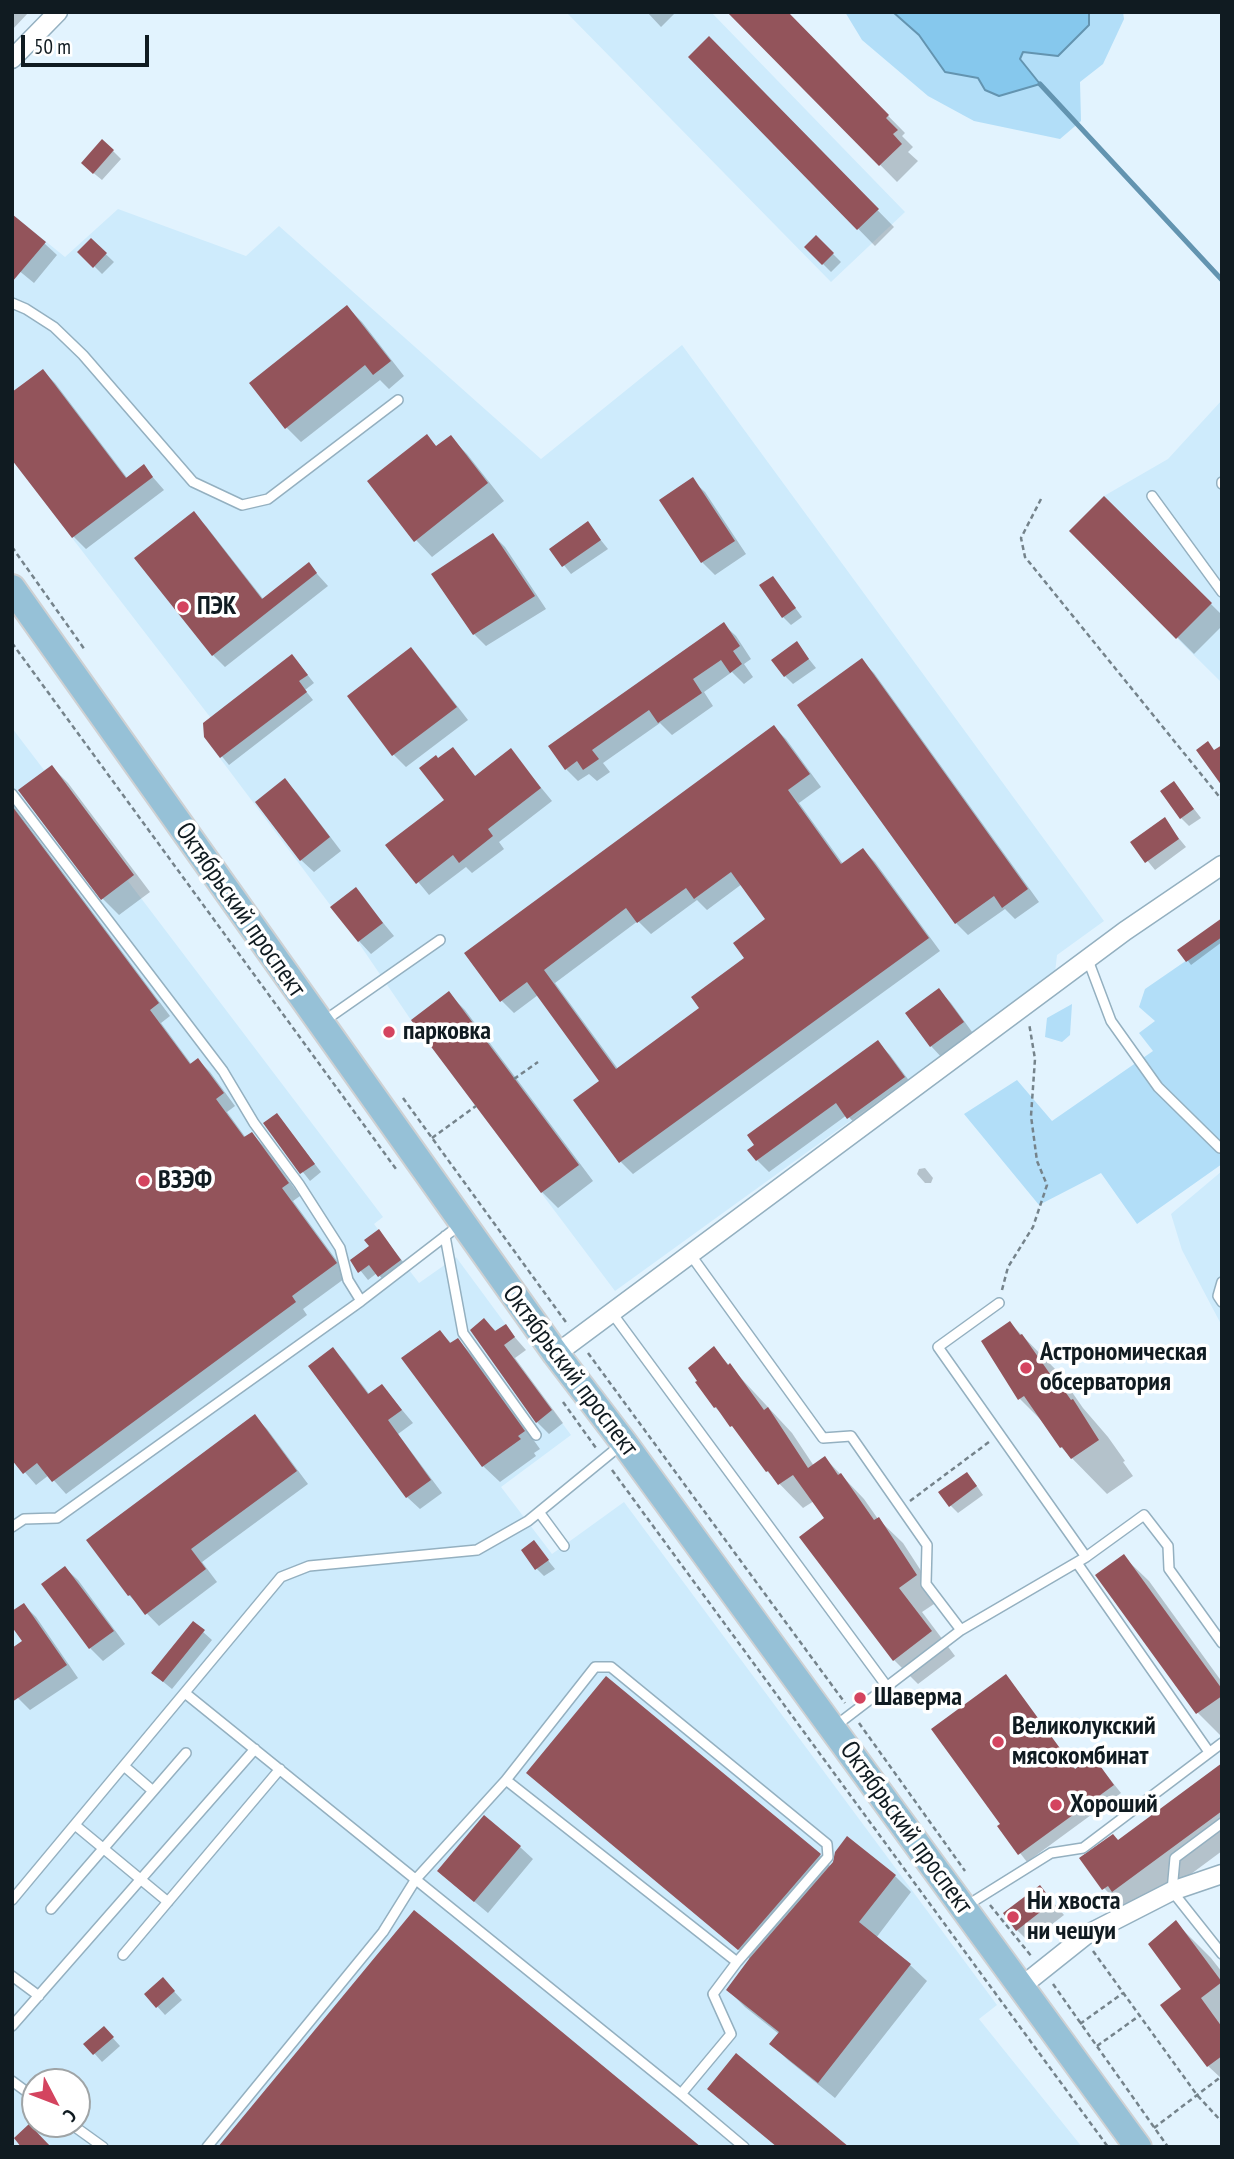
<!DOCTYPE html>
<meta charset="utf-8">
<style>
body{margin:0}
#map{position:relative;width:1234px;height:2159px;overflow:hidden;background:#e2f3fe;font-family:"PT Sans Narrow",sans-serif}
canvas{display:block}
.frame{position:absolute;inset:0;border:14px solid #101b21;pointer-events:none}
.north{position:absolute;left:21px;top:2068px;width:70px;height:70px;box-sizing:border-box;background:#fff;border:2px solid #9fa4a6;border-radius:50%;rotate:132deg;font-size:19px;font-weight:700;line-height:28px;text-align:center;color:#101b21}
.north::after{content:'';display:block;margin:auto;width:24px;height:32px;background:#d4445f;clip-path:polygon(50% 0,100% 100%,50% 72%,0 100%)}
.scale{position:absolute;left:21px;top:35px;width:128px;height:32px;box-sizing:border-box;border:4px solid #101b21;border-top:0;padding-left:9px;font-size:21px;line-height:24px;white-space:nowrap;color:#101b21;-webkit-text-stroke:5px #fff;paint-order:stroke}
</style>
<div id="map">
<canvas width="1234" height="2159"></canvas>
<div class="frame"></div>
<div class="north">С</div>
<div class="scale">50 m</div>
</div>
<script>
const context = document.querySelector('canvas').getContext('2d');
context.lineJoin = 'round';
function fill(path, color) {
  context.fillStyle = color;
  context.fill(path, 'evenodd');
}
function trace(path, color, width, dash) {
  context.strokeStyle = color;
  context.lineWidth = width;
  context.lineCap = dash ? 'butt' : 'round';
  context.setLineDash(dash || []);
  context.stroke(path);
}
function drawText(font, color, halo, rows, align = 'center') {
  context.font = font + ' "PT Sans Narrow",sans-serif';
  context.lineWidth = 7;
  context.setLineDash([]);
  context.textBaseline = 'middle';
  context.strokeStyle = halo;
  context.fillStyle = color;
  for (const [text, x, y, turn = 0] of rows) {
    context.save();
    context.translate(x, y);
    context.rotate((+turn || 0) * Math.PI / 180);
    context.textAlign = isNaN(turn) ? turn : align;
    if (halo) context.strokeText(text, 0, 0);
    context.fillText(text, 0, 0);
    context.restore();
  }
}
fill(new Path2D(`
 M566,12h145l194,200 -74,70z
 M118,209l128,47 33,-30 262,233 141,-114 422,576 -47,34 -2,18 -440,318 -204,-271 -53,-78 -154,-205 6,-20 -198,-257v-246l53,43z
 M1222,400v283l-153,-152 35,-35 64,-37z
 M12,728l32,42 8,-5 82,110 -6,6 255,336 -9,7 45,59 37,-26 59,80 -11,8 67,90 -70,52 51,67 72,-52 373,503 -18,14 103,128h-1070zM35,2082h42v42h-42z
 M1222,1171v155l-40,-76 -11,-36z`), '#ceebfc');
fill(new Path2D(`
 M845,12h48l26,23 26,37 33,6 7,12 34,-31 4,-7 66,-27v-13h34l1,7 -21,45 -23,18 1,39 -21,18 -86,-18 -46,-25 -66,-56z
 M1222,936v228l-85,60 -36,-51 -62,32 -75,-91 53,-34 35,41 101,-70 -14,-18 16,-12 -16,-14 6,-18z
 M1072,1004l-2,31 -8,7 -17,-5 2,-19z`), '#b2def8');
const water = new Path2D(`
 M893,12h196v13l-31,31 -35,-4 -3,7 20,25 -41,12 -14,-6 -7,-12 -33,-6 -26,-37z`);
fill(water, '#86c8ed');
trace(water, '#6394b0', 2);
fill(new Path2D(`
 M12,12h17l-17,18z
 M647,12h29l-15,15z
 M786,12l119,121 -3,3 11,11 -5,5 10,9 -21,21 -164,-167z
 M709,38l185,189 -19,19 -185,-189z
 M113,151l8,8 -19,21 -11,-9z
 M816,237l25,25 -10,10 -25,-25z
 M91,240l23,22 -12,12 -22,-22z
 M44,243l13,12 -23,28 -22,-18z
 M347,307l15,15 42,54 -15,13 -9,-9 -79,62 -15,-15z
 M43,371l12,12 73,96 16,-12 20,23 -78,59 -12,-12 -62,-80z
 M427,437l11,11 13,-10 16,16 37,47 -72,56 -16,-17z
 M692,480l13,12 41,62 -31,21 -13,-13 -41,-61z
 M1104,498l118,117v11l-28,28 -123,-123z
 M193,514l13,12 58,74 45,-35 19,21 -103,81 -12,-12z
 M588,524l20,25 -37,25 -20,-25z
 M493,535l12,12 41,62 -60,37 -12,-12z
 M773,578l29,39 -11,8 -8,-8z
 M723,624l13,12 15,23 -7,5 9,13 -9,7 -12,-12 -28,20 9,14 -41,29 -12,-12 -57,40 7,9 -13,9 -8,-7 -11,7 -12,-12z
 M797,644l19,24 -23,16 -8,-8z
 M411,649l12,13 45,58 -62,47 -12,-12 -45,-58z
 M862,661l12,12 165,229 -24,17 -10,-10 -37,26 -12,-12z
 M299,664l15,19 -9,7 8,10 -84,65 -23,-28z
 M774,727l12,12 35,48 -22,16 44,61 20,-14 12,12 65,89 -307,223 -12,-12 -45,-62 25,-19 -63,-86 -24,18 -13,-13zM742,884l26,35 -21,40 -45,49 -84,61 -63,-86 83,-62 13,13 46,-34 10,10z
 M452,750l24,27 35,-26 41,50 -53,41 5,7 -32,24 -6,-6 -37,28 -41,-50 58,-45 -7,-40z
 M52,767l16,16 82,109 -31,23 -17,-17z
 M285,781l12,12 44,58 -27,21 -13,-12z
 M1174,783l27,35 -12,8 -8,-8z
 M12,804l158,212 -9,7 31,42 6,-5 12,12 25,34 -8,6 19,26 6,-4 12,12 36,50 -7,5 55,75 -45,33 4,6 -241,179 -17,-19 -13,10 -20,-23 -4,2z
 M1164,820l22,27 -31,23 -22,-27z
 M356,890l38,46 -23,18 -12,-13z
 M1222,920v22l-31,23 -11,-15z
 M939,990l12,13 24,33 -32,23 -12,-13 -24,-33z
 M449,994l16,16 128,171 -35,27 -16,-16z
 M878,1043l12,12 26,35 -55,40 -14,-15 -78,57 -12,-12z
 M277,1115l44,57 -11,9 -45,-57z
 M925,1168l8,10 -2,5h-6l-8,-9 2,-5z
 M379,1232l29,36 -21,16 -10,-11 -9,7 -16,-20 19,-14z
 M484,1320l13,12 8,-6 21,24 -11,8 48,65 -14,11 -12,-12z
 M1010,1323l48,49 25,36 25,29 17,24 -2,1 10,14 -26,18 -46,-47 -17,-24 -24,-24z
 M440,1332l12,12 6,-4 16,17 66,92 -6,4 2,3 -36,26 -17,-16z
 M333,1349l12,13 25,33 12,-9 31,37 -15,11 44,59 -22,16 -13,-12 -97,-131z
 M714,1349l78,84 22,33 11,-8 39,41 14,20 25,24 37,57 -18,12 33,44 -37,28 -24,-24 -68,-142 -12,-17 -11,7 -36,-37 -24,-34 -28,-30z
 M255,1417l12,12 41,55 -106,78 15,20 -58,44 -30,-31z
 M974,1482l9,13 -25,18 -8,-8z
 M534,1543l21,26 -11,7 -7,-7z
 M1124,1557l25,24 73,101v55l-24,-24 -100,-138z
 M65,1568l13,12 47,64 -22,17 -13,-13 -47,-64z
 M24,1605l12,12 42,61 -48,32 -12,-12 6,-56z
 M193,1623l19,17 -40,49 -11,-9z
 M1006,1676l70,94 17,-12 28,35 -94,69 -28,-36 3,-2z
 M1222,1765v86l-85,63 -10,-2 -23,-24 15,-46z
 M528,1773l292,82 11,12 64,9 16,16 -35,46 34,27 17,16 -92,117 -47,-38 -17,-16 8,-10 -34,-27 -17,-17 24,-29z
 M520,1847l13,12 -45,54 -36,-30z
 M1040,1887l24,28 -35,27 -12,-12z
 M1176,1923l35,35 11,14v107l-14,-13 -24,-77z
 M170,1987l12,13 -17,15 -19,-21z
 M111,2036l9,10 -18,16 -16,-18z`), '#0003');
trace(new Path2D(`
 M1040,84l182,196`), '#6394b0', 5);
fill(new Path2D(`
 M727,12h61l101,103 -3,3 12,12 -5,4 9,10 -23,22z
 M709,36l170,173 -22,21 -169,-173z
 M102,139l12,11 -21,24 -12,-11z
 M12,214l34,28 -34,40z
 M816,235l18,18 -12,12 -18,-18z
 M91,238l16,15 -14,15 -16,-16z
 M347,305l44,56 -18,14 -8,-10 -80,64 -36,-46z
 M43,369l83,109 18,-14 9,13 -81,61 -60,-78v-68z
 M427,434l9,12 15,-11 37,48 -74,59 -47,-61z
 M693,477l42,64 -34,22 -42,-63z
 M1104,496l108,107 -36,36 -107,-108z
 M194,511l68,88 47,-37 8,11 -105,83 -78,-98z
 M588,521l13,19 -39,27 -13,-18z
 M493,533l42,63 -62,39 -42,-61z
 M773,576l23,32 -14,10 -23,-33z
 M724,622l16,24 -7,5 9,13 -12,9 -9,-13 -28,19 9,14 -44,30 -9,-13 -57,40 7,9 -16,11 -6,-9 -12,9 -17,-24z
 M797,641l12,18 -25,18 -13,-17z
 M411,647l46,60 -65,49 -45,-60z
 M292,654l16,21 -9,6 8,11 -87,66 -16,-21 -1,-14z
 M862,658l166,231 -26,19 -8,-12 -39,28 -158,-219z
 M774,725l36,49 -22,16 53,74 22,-16 66,90 -310,225 -46,-63 26,-19 -72,-99 -27,20 -36,-49zM731,872l34,47 -32,24 11,15 -53,39 8,11 -83,61 -72,-99 82,-62 11,15 49,-35 8,11z
 M1208,741l6,9 8,-5v41l-26,-36z
 M453,747l22,29 36,-28 30,40 -53,41 5,7 -34,27 -6,-8 -37,29 -31,-39 59,-45 -25,-32 17,-13 2,3z
 M52,765l82,110 -33,25 -83,-110z
 M285,778l45,59 -30,24 -45,-59z
 M1174,781l20,28 -14,10 -20,-28z
 M12,806l147,197 -9,7 40,54 8,-6 26,35 -8,6 28,38 8,-5 37,51 -7,5 55,75 -45,33 4,6 -244,180 -15,-19 -14,11 -11,-14z
 M1165,817l14,22 -34,24 -15,-21z
 M356,887l27,36 -25,19 -28,-35z
 M1222,918v19l-36,25 -9,-12z
 M939,988l25,34 -34,25 -25,-34z
 M449,991l130,174 -38,28 -130,-173z
 M878,1040l27,37 -58,42 -11,-16 -80,58 -9,-11 7,-5 -7,-10z
 M277,1113l38,51 -15,10 -37,-51z
 M379,1229l22,31 -23,17 -9,-12 -11,8 -8,-13 19,-14 -5,-6z
 M484,1318l11,13 11,-7 9,13 -11,8 48,65 -16,13 -66,-93z
 M1010,1321l10,14 2,-1 33,47 2,-1 14,20 2,-1 26,41 -28,19 -9,-12 -2,1 -36,-52 -6,4 -37,-59z
 M440,1330l10,13 8,-5 67,93 -7,5 3,3 -39,28 -81,-109z
 M714,1346l14,19 2,-2 34,47 4,-3 40,61 17,-12 13,19 3,-2 33,47 5,-3 38,58 -18,13 33,43 -39,30 -94,-124 25,-19 -31,-43 -15,10 -10,-14 -2,1 -34,-46 -2,1 -14,-20 -2,1 -19,-26 2,-1 -9,-13z
 M333,1347l35,47 14,-10 20,26 -14,10 43,60 -25,18 -98,-132z
 M255,1414l42,57 -106,78 15,20 -61,46 -15,-20 -2,1 -42,-56z
 M967,1472l10,14 -28,21 -11,-15z
 M534,1540l15,20 -14,10 -14,-20z
 M1124,1554l98,135v7l-26,18 -101,-139z
 M65,1566l49,65 -25,18 -48,-65z
 M24,1603l43,62 -55,37v-54l10,-7 -10,-14v-16z
 M193,1621l12,9 -42,52 -12,-9z
 M1006,1674l69,95 18,-13 21,29 -96,70 -21,-29 3,-2 -69,-95z
 M606,1676l215,178 -83,96 -212,-177z
 M1222,1763v48l-110,81 -4,-6 -6,4 -23,-32 34,-24 5,6z
 M484,1815l37,31 -47,56 -37,-31z
 M847,1836l49,39 -37,47 52,42 -93,119 -49,-39 10,-12 -53,-42 23,-31 84,-97 2,-10z
 M1040,1885l13,17 -37,29 -13,-18z
 M414,1910l37,30 250,207h-483z
 M1176,1920l46,62 -21,16 21,29v29l-15,11 -47,-62 21,-16 -33,-45z
 M163,1977l12,14 -19,17 -12,-14z
 M104,2026l10,11 -21,18 -10,-11z
 M736,2053l113,94h-72l-70,-58z
 M29,2124l22,23h-30l-7,-9z`), '#93545b');
const lane = new Path2D(`
 M12,303l14,6 28,18 29,28 110,127 49,23 26,-6 130,-99
 M1222,482v2
 M1152,496l70,96
 M12,794l211,277 31,52 45,61 41,64 8,32 13,21
 M1088,960l23,61 47,66 62,61
 M324,1021l116,-81
 M445,1236l18,97 73,102
 M690,1254l133,184 28,-2 76,109 -1,39 35,46
 M1222,1282l-4,14 4,6
 M999,1303l-61,44 148,210
 M612,1313l276,375
 M539,1512l25,34
 M12,1527l12,-8 33,-1 304,-217 100,-77
 M1077,1563l132,189
 M185,1693l496,401 63,53
 M834,1727l127,-97 125,-73 58,-42 24,31 1,23 53,74
 M124,1766l29,25
 M506,1780l231,182
 M1222,1823l-47,35 -3,33 50,63
 M75,1825l93,77
 M12,1900l269,-323 28,-11 168,-16 51,-29 94,-77
 M966,1906l85,-53 32,-5 139,-105
 M51,1909l135,-156
 M123,1955l157,-186
 M12,1976l27,20
 M12,2026l243,-277
 M12,2081l23,17
 M71,2124l32,23
 M207,2147l176,-215 33,-53 90,-99 89,-113h16l216,177 1,13 -91,105 -24,32 18,40 -50,60`);
const street = new Path2D(`
 M12,59l46,-47
 M556,1354l569,-423 97,-66
 M1022,1986l64,-51 86,-44 50,-17`);
const primary = new Path2D(`
 M12,588l544,766 68,89 514,704`);
trace(lane, '#94b0c0', 12);
trace(street, '#94b0c0', 21);
trace(primary, '#cfd1d3', 30);
trace(new Path2D(`
 M1041,499l-20,39 4,19 197,243
 M12,547l73,103
 M12,643l384,526
 M514,1079l24,-17
 M403,1098l165,227
 M432,1138l44,-32
 M1002,1290l6,-23 25,-40 14,-42 -10,-24 -6,-45 4,-57 -6,-36
 M588,1353l257,350
 M563,1402l33,46
 M612,1470l496,677
 M910,1501l79,-59
 M859,1723l106,148
 M990,1905l42,52
 M1093,1951l104,144 25,27
 M1053,1984l115,163
 M1080,2024l43,-31
 M1097,2046l42,-30
 M1154,2128l68,-52`), '#75838b', 2.5, [5, 3.5]);
trace(lane, '#fff', 9);
trace(street, '#fff', 18);
trace(primary, '#96c1d7', 26);
for (const [x, y, r, color] of [
 [183,607,7,"#d4445f"],
 [389,1032,7,"#d4445f"],
 [144,1181,7,"#d4445f"],
 [1026,1368,7,"#d4445f"],
 [860,1698,7,"#d4445f"],
 [998,1742,7,"#d4445f"],
 [1056,1805,7,"#d4445f"],
 [1013,1917,7,"#d4445f"]
]) {
  const dot = new Path2D();
  dot.arc(x, y, r, 0, 2 * Math.PI);
  context.fillStyle = color;
  context.fill(dot);
  trace(dot, '#fff', 2.5);
}
drawText('bold 26px', '#101b21', '#fff', [
 ["ПЭК",197,607],
 ["парковка",403,1032],
 ["ВЗЭФ",158,1181],
 ["Aстрономическая",1040,1353],
 ["обсерватория",1040,1383],
 ["Шаверма",874,1698],
 ["Великолукский",1012,1727],
 ["мясокомбинат",1012,1757],
 ["Хороший",1070,1805],
 ["Ни хвоста",1027,1902],
 ["ни чешуи",1027,1932]
], 'left');
drawText('26px', '#101b21', '#fff', [
 ["Октябрьский проспект",240,910,55],
 ["Октябрьский проспект",570,1371,53],
 ["Октябрьский проспект",906,1828,54]
]);
</script>
